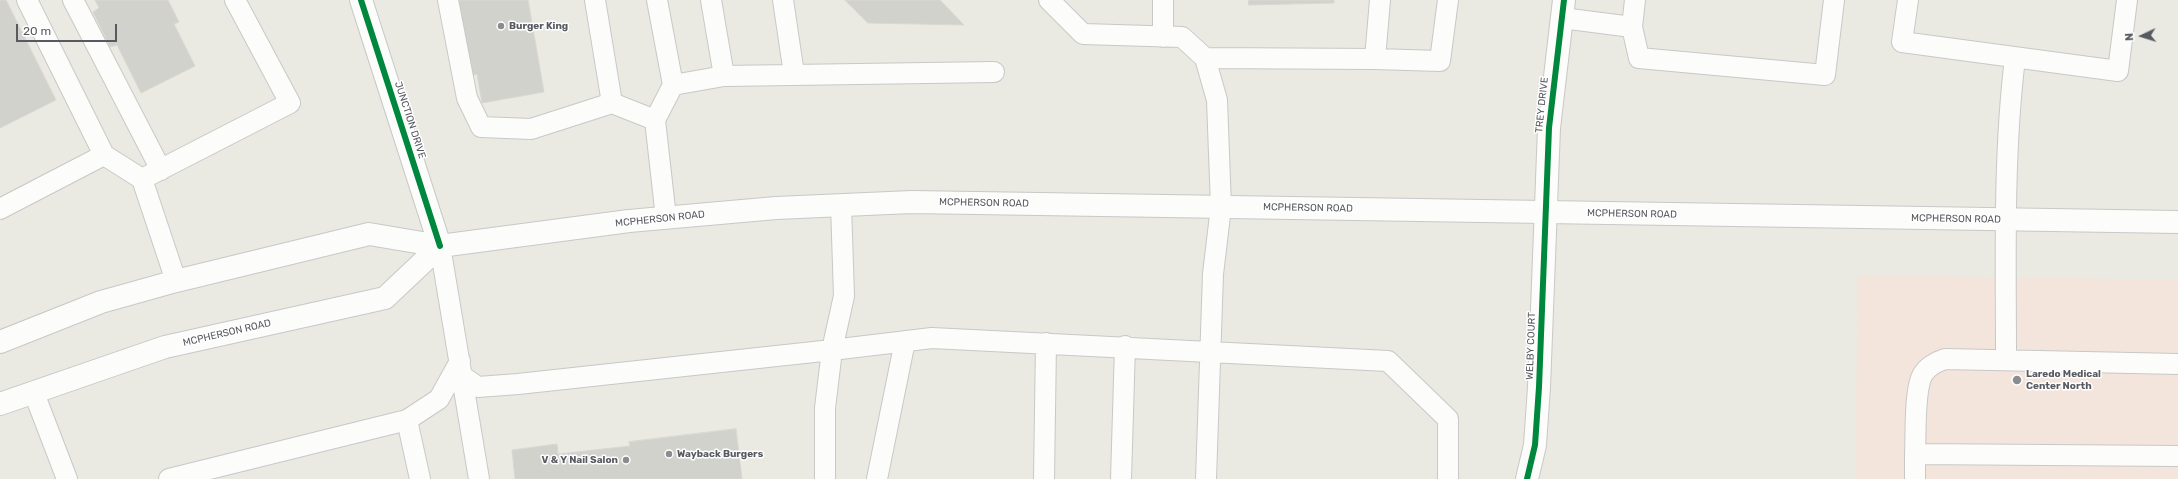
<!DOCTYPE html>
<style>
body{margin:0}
#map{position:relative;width:2178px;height:479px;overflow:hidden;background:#eae9e2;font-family:Rubik,sans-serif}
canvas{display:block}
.north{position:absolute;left:2122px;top:16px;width:40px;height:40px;-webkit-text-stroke:3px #fff;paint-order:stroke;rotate:266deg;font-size:11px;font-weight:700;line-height:16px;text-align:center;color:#585a61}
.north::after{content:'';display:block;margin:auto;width:14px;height:18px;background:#585a61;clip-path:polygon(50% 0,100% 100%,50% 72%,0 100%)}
.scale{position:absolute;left:16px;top:24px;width:101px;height:18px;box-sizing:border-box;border:2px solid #585a61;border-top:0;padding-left:5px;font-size:12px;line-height:14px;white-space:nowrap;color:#585a61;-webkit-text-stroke:3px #fff;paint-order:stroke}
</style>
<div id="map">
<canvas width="2178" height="479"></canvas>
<div class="north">N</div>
<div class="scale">20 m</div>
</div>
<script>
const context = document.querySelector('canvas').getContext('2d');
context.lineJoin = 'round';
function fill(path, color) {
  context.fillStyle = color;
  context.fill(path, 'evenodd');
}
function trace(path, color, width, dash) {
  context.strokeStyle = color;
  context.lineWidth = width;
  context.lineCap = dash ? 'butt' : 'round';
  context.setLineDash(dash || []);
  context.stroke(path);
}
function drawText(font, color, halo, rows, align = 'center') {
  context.font = font + ' Rubik,sans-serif';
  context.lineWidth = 3;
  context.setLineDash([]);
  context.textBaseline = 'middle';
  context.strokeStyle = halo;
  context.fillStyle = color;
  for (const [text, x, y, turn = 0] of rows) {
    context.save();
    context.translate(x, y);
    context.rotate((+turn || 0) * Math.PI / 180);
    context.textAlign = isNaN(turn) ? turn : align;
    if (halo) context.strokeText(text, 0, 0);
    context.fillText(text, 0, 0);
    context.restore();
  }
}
fill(new Path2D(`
 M1858,275l320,5v199h-323z`), '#f4e5dc');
const building = new Path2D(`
 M0,0h6l50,100 -56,28z
 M95,0h73l11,22 -5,2 21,42 -54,27 -24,-48 -7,2 -17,-35 6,-4z
 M458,0h70l16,92 -62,11 -5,-29 -6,2z
 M845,0h95l24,25 -96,-2z
 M1249,0h85v3l-85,2z
 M736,429l6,50h-227l-3,-29 45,-6 1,10 72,-8 -1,-4z`);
fill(building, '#d2d2cd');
trace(building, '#d9d7d1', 1);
const lane = new Path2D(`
 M27,0l77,155
 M73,0l88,170
 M448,0l19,98 14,29 50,2 81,-26
 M595,0l17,103 43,17 11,98
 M657,0l16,85
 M711,0l13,76
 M783,0l11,74
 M1049,0l34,34 99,3 23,21 12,42 4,107 -8,67 -7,205
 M1908,0l-6,42 216,29 9,-71
 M1562,18l70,9 7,31 186,17 9,-75
 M1632,27l3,-27
 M1163,37v-37
 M1205,58l170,1 5,-59
 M1375,59l65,2 8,-61
 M655,120l18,-35 51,-9 270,-4
 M142,179l148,-76 -55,-103
 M0,209l104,-54 38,24 34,102
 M440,246l39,233
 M2006,360c0,-101 -3,-203 9,-302
 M2178,364l-233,-5c-9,3 -17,7 -22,15 -9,14 -7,62 -8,80l263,2
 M462,376l16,11 40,-3 314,-34 12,-54 -3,-91
 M34,393l33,86
 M407,420l32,-21 21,-38
 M169,479l238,-59 13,59
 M825,479v-71l7,-58 100,-12 456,23 60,58v60
 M877,479l28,-138
 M1044,479l2,-136
 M1121,479l4,-133
 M1915,479v-25`);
const street = new Path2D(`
 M361,0l79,246
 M1527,479l8,-34 4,-58 10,-259 15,-128`);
const secondary = new Path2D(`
 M0,342l101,-40 75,-21 193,-47 71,12 189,-25 147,-13 136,-6 1266,20
 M0,404l165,-57 220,-49 55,-52`);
trace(lane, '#c8c8c7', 22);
trace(street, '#c8c8c7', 24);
trace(secondary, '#c8c8c8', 24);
trace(lane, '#fcfcfb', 20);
trace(street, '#fcfcfb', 22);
trace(secondary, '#fcfcfb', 22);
trace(new Path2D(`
 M361,0l79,246
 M1527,479l8,-34 4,-58 10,-259 15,-128`), '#00873e', 6);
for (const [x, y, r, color] of [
 [501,26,4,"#8b8c8e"],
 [2017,380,5,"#8b8c8e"],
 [669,454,4,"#8b8c8e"],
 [626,460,4,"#8b8c8e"]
]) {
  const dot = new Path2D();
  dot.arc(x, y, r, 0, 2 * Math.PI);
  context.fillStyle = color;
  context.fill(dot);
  trace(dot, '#fff', 1.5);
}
drawText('bold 10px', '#585a61', '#fff', [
 ["Burger King",509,26],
 ["Laredo Medical",2026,374],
 ["Center North",2026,386],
 ["Wayback Burgers",677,454],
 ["V & Y Nail Salon",618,460,"right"]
], 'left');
drawText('10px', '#585a61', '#fff', [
 ["TREY DRIVE",1542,105,-84],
 ["JUNCTION DRIVE",410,120,72],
 ["MCPHERSON ROAD",984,203,1],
 ["MCPHERSON ROAD",1308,208,1],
 ["MCPHERSON ROAD",1632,214,1],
 ["MCPHERSON ROAD",660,219,-6],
 ["MCPHERSON ROAD",1956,219,1],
 ["MCPHERSON ROAD",227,333,-13],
 ["WELBY COURT",1531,346,-88]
]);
</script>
